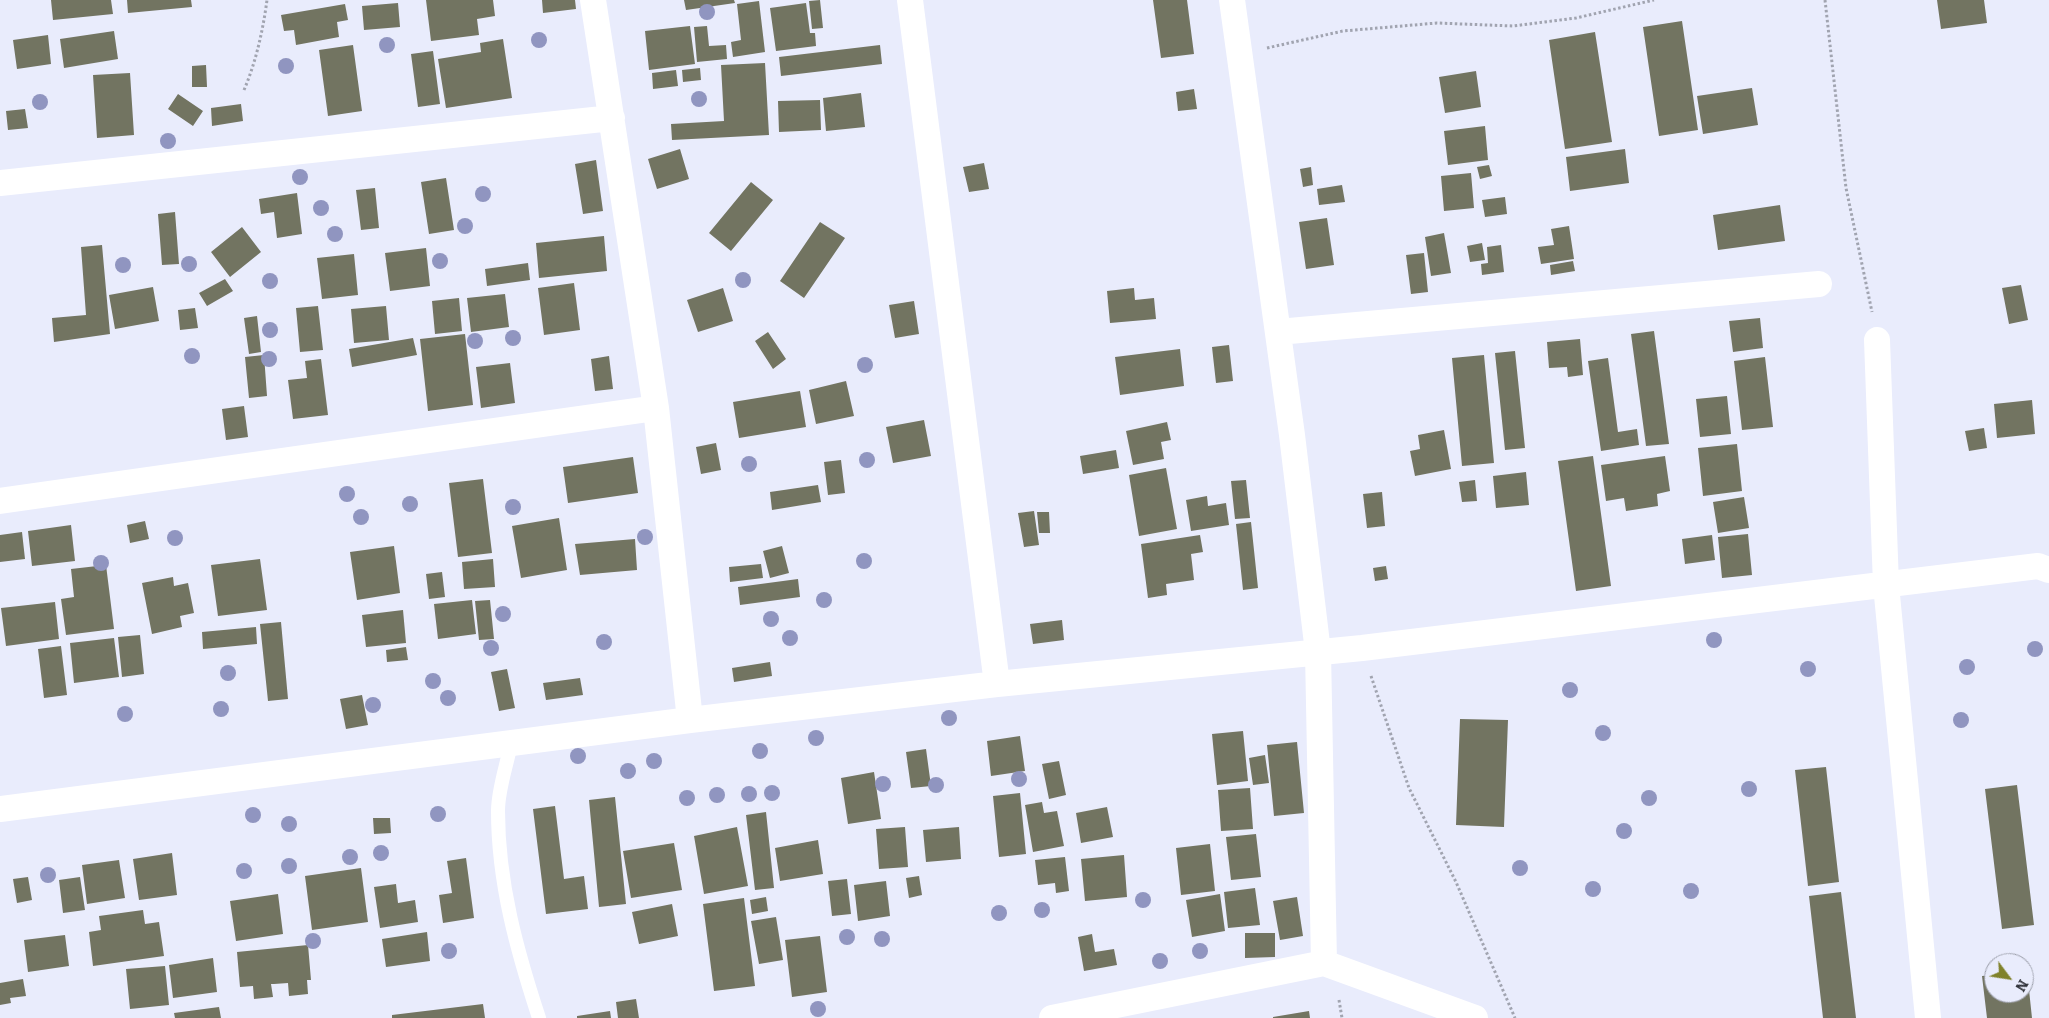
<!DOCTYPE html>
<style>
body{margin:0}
#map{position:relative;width:2049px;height:1018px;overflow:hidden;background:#e9ecfc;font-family:Bitter,serif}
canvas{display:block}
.north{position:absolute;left:1984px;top:953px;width:50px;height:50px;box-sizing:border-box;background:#e9ecfc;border:1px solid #9fa2ae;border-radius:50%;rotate:121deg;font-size:14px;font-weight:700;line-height:20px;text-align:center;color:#30323a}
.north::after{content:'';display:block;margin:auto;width:18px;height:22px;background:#80822b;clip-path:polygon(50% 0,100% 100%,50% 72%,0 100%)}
</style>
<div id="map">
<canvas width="2049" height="1018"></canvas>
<div class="north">N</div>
</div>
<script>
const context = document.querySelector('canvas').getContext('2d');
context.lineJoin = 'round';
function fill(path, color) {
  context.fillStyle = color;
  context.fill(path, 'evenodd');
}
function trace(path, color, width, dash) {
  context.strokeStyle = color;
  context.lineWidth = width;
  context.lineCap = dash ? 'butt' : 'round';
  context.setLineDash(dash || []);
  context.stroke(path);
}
fill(new Path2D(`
 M51,0h60l2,14 -60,6z
 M127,0h64l1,7 -64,6z
 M426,0h67l2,16 -18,3 2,16 -48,6z
 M542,0h33l1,9 -33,4z
 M684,0h50l1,3 -49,7z
 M820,0l3,28 -11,1 -3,-28z
 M1153,0h34l7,54 -33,4z
 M1937,0h47l3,23 -46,6z
 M759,1l6,51 -32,5 -2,-15 10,-2 -4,-36z
 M398,3l2,24 -36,3 -2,-24z
 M806,3l4,30h5l1,13 -40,5 -6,-43z
 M345,4l3,16 -11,2 2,15 -43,8 -2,-15 -10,1 -3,-16z
 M1682,21l16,109 -39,6 -16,-109z
 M690,26l5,38 -46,6 -4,-39z
 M707,26l2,20 17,-1 1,14 -30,3 -3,-35z
 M114,31l4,28 -54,9 -4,-29z
 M1595,32l17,110 -47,7 -16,-109z
 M48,35l3,29 -34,5 -4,-29z
 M503,39l9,59 -66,10 -8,-49 43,-7 -1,-9z
 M353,45l9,66 -34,5 -9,-66z
 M880,45l2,19 -101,12 -2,-19z
 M433,51l7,53 -22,3 -7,-53z
 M765,63l4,72 -97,5 -1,-16 53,-3 -3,-56z
 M206,65l1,22h-15v-21z
 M700,68l1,12 -18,2 -1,-12z
 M676,70l2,16 -25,3 -1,-16z
 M1476,71l5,36 -36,6 -6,-36z
 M130,73l4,62 -37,3 -4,-63z
 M1752,88l6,37 -55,9 -6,-38z
 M1194,89l3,20 -19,2 -2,-19z
 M861,93l4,34 -39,4 -3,-33z
 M178,94l25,17 -10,15 -25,-17z
 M820,100l1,30 -42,2 -1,-31z
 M241,104l2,17 -31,5 -1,-18z
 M25,109l3,19 -20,2 -2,-19z
 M1485,126l3,34 -40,5 -4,-34z
 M680,149l9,30 -32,10 -9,-30z
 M1625,149l4,34 -59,8 -4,-34z
 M596,160l7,51 -20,3 -8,-50z
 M984,163l5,26 -20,3 -6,-25z
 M1489,165l3,11 -12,3 -3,-12z
 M1311,167l2,18 -10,2 -3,-18z
 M1471,173l3,35 -30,3 -3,-35z
 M446,178l8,52 -25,4 -8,-52z
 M751,182l22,18 -42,51 -22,-18z
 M1342,185l3,17 -26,3 -2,-16z
 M375,188l4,40 -18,2 -5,-40z
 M297,193l5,41 -25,4 -3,-26 -13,2 -2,-15z
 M1505,197l2,17 -22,3 -3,-17z
 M1780,205l5,36 -67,9 -5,-35z
 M175,212l4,52 -17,1 -4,-51z
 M1327,218l7,47 -28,4 -7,-47z
 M820,222l25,16 -41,60 -24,-17z
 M1569,226l5,33 -33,5 -3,-17 16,-2 -3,-16z
 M242,227l19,25 -31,25 -19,-25z
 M1444,233l7,40 -20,3 -6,-39z
 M604,236l3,35 -68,7 -3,-35z
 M1482,243l3,17 -15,2 -3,-16z
 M102,245l8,89 -56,8 -2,-24 34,-3 -5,-68z
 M1501,245l3,27 -22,3 -1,-11 7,-1 -1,-16z
 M426,248l4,38 -40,5 -5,-38z
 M1424,253l4,39 -17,2 -5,-39z
 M354,254l4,41 -36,4 -5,-41z
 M1573,261l2,10 -24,4 -1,-10z
 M528,263l2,17 -43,6 -2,-17z
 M225,279l8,12 -26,15 -8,-13z
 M574,283l6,47 -36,5 -6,-47z
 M2021,285l7,35 -19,4 -7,-36z
 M153,287l6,34 -44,8 -6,-34z
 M723,288l10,33 -35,11 -11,-32z
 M1134,288l1,12 19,-2 2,21 -46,4 -3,-32z
 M505,294l4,33 -38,5 -4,-34z
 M459,298l3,33 -27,3 -3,-33z
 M914,301l5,33 -24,4 -6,-33z
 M318,306l5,44 -23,2 -4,-44z
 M386,306l3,34 -35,3 -3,-34z
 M195,308l3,20 -18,2 -2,-20z
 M257,316l4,36 -12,2 -5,-36z
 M1760,318l3,30 -30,4 -4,-31z
 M1654,331l15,113 -23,2 -15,-112z
 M768,332l18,27 -13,10 -18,-28z
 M465,334l8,71 -45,6 -8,-72z
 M413,338l4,17 -65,12 -3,-18z
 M1580,339l3,36 -15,2 -1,-10 -18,1 -2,-26z
 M1229,345l4,36 -17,2 -4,-36z
 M1180,349l4,37 -64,9 -5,-38z
 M1515,351l10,97 -20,2 -10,-97z
 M264,355l3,41 -18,2 -4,-41z
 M1484,355l10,108 -32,3 -10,-108z
 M609,356l4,33 -18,2 -4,-32z
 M1765,357l8,70 -31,3 -8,-69z
 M1608,358l10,74 19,-3 2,16 -38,6 -13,-90z
 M321,359l7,56 -35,4 -5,-39 19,-2 -2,-17z
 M510,363l5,40 -34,5 -5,-41z
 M846,381l8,35 -38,8 -7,-34z
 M800,391l6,36 -67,11 -6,-36z
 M1727,396l4,38 -31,3 -4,-38z
 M2032,400l3,34 -38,4 -3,-34z
 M244,406l4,31 -22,3 -4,-31z
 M924,420l7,36 -38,7 -7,-36z
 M1167,422l4,18 -10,2 3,17 -31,6 -7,-34z
 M1984,428l3,20 -18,3 -4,-20z
 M1444,430l7,39 -36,7 -5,-25 10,-2 -2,-14z
 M716,443l5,27 -20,4 -5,-27z
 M1737,444l5,47 -39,5 -5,-48z
 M1116,450l3,18 -36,6 -3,-18z
 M1593,456l18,130 -35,5 -18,-130z
 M1665,456l5,35 -13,3 1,12 -32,5 -2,-13 -18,3 -5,-36z
 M633,457l5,36 -70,10 -5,-36z
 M841,460l4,33 -17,2 -4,-33z
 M1166,468l11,61 -38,7 -10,-61z
 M1526,472l3,33 -33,3 -3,-32z
 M483,479l9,74 -34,4 -9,-74z
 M1246,480l4,38 -15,1 -4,-38z
 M1475,480l2,21 -15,1 -3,-20z
 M818,485l3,17 -49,8 -2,-18z
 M1382,492l3,34 -18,2 -4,-34z
 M1207,496l1,10 18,-3 3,22 -38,6 -5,-31z
 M1744,497l5,31 -31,5 -5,-31z
 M1034,511l5,34 -15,2 -6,-34z
 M1037,512h12l1,21h-11z
 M559,518l8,52 -46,8 -9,-52z
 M145,521l4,18 -19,4 -3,-18z
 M1251,522l7,66 -15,2 -7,-66z
 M71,525l4,36 -43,5 -4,-35z
 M22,532l3,27 -25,3v-27z
 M1748,534l4,41 -30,3 -4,-41z
 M1200,535l3,17 -12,2 3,26 -28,4 1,11 -19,3 -7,-54z
 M1712,535l3,25 -30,4 -3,-25z
 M635,539l2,31 -57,5 -5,-31z
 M394,546l6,47 -43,7 -7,-48z
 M782,546l7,27 -19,5 -7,-27z
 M260,559l7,51 -49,6 -7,-51z
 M493,559l2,28 -31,2 -2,-27z
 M761,564l2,14 -33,4 -1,-15z
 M106,565l8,64 -48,6 -5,-36 13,-2 -3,-28z
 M1386,566l2,13 -13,2 -2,-13z
 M442,572l3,25 -16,2 -3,-25z
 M173,577l1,9 14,-3 6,30 -14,3 2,11 -30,7 -10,-51z
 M798,579l2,18 -60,8 -2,-18z
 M472,600l4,34 -38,5 -4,-35z
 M490,600l4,39 -15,1 -4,-39z
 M55,602l4,37 -53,7 -5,-38z
 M403,610l3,33 -40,4 -4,-32z
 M1062,620l2,20 -31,4 -3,-20z
 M281,622l7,77 -20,2 -8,-77z
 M256,627l1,17 -54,5 -1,-17z
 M140,635l4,39 -22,3 -4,-40z
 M114,638l5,39 -45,6 -4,-40z
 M61,646l6,49 -23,3 -6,-49z
 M406,647l2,13 -21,2 -1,-12z
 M770,662l2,14 -38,6 -2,-14z
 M507,669l8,39 -16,3 -8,-39z
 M580,678l3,17 -37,5 -3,-17z
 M362,695l6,30 -22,4 -6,-30z
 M1460,719l48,1 -4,107 -48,-2z
 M1243,731l5,50 -31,4 -5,-51z
 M1020,736l5,35 -34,5 -4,-35z
 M1297,742l7,71 -30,3 -7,-71z
 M926,749l5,37 -20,2 -5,-36z
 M1265,755l4,28 -16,2 -4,-27z
 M1059,761l7,34 -17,4 -7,-35z
 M1826,767l13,115 -31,4 -13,-116z
 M874,772l7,47 -33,5 -7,-46z
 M2017,785l17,140 -32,4 -17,-140z
 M1250,788l3,41 -32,2 -3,-41z
 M1020,793l6,61 -27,3 -6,-61z
 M615,797l11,107 -27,3 -10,-107z
 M1042,802l2,11 13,-2 7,35 -31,6 -8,-47z
 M555,806l9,73 20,-3 4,33 -42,5 -13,-105z
 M1107,807l6,30 -32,6 -5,-30z
 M766,812l8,76 -19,2 -9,-75z
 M373,818h17l1,15 -17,1z
 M737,827l11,59 -44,8 -10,-58z
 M905,827l3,40 -29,2 -3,-40z
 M959,827l2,32 -35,3 -3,-32z
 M1256,834l5,43 -30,3 -5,-43z
 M818,840l5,34 -43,7 -5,-33z
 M674,843l8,47 -51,8 -8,-47z
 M1210,844l5,47 -34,4 -5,-47z
 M172,853l5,42 -38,5 -6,-41z
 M1124,855l3,42 -42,4 -4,-42z
 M1065,857l4,34 -13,2 -1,-10 -17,2 -3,-25z
 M466,858l8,60 -31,5 -4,-28 13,-2 -5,-32z
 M119,860l6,38 -38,6 -5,-39z
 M361,868l7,54 -56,8 -7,-54z
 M919,876l3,19 -13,3 -3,-20z
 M28,877l4,23 -15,3 -4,-24z
 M80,877l5,33 -22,3 -4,-33z
 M847,879l4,35 -19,2 -4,-35z
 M886,881l4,35 -32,5 -4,-36z
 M396,884l2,19 17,-3 3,22 -38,6 -6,-41z
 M1255,888l5,37 -32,3 -4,-36z
 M1841,892l15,126h-33l-14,-122z
 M278,894l5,40 -47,7 -6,-40z
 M1220,894l5,37 -33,6 -6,-37z
 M766,897l2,14 -16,3 -2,-14z
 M1297,897l6,39 -23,4 -7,-39z
 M744,898l11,88 -41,5 -11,-87z
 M672,904l6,32 -39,8 -7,-32z
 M143,910l2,14 14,-2 5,34 -71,10 -4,-34 12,-2 -2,-14z
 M776,917l7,43 -24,4 -8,-43z
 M427,932l3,29 -44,6 -4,-28z
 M1245,933h30v24l-30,1z
 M1092,934l3,18 19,-3 3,16 -33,6 -6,-34z
 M65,935l4,31 -41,6 -4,-32z
 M820,936l7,56 -35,5 -7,-57z
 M308,945l3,35h-4l1,14 -19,2 -1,-13 -14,1h-3l2,13 -19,2 -1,-13 -13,1 -3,-35z
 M213,958l4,34 -44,6 -4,-33z
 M165,966l4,39 -39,4 -4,-40z
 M2024,971h3l5,47h-45l-5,-42 12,-1v18h30z
 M23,979l3,17 -16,2 1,5 -11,2v-22z
 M636,999l3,19h-21l-2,-16z
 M483,1004l2,14h-93v-3z
 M219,1007l2,11h-46l-1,-5z
 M610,1011l1,7h-34v-2z
 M1309,1011l1,7h-37v-1z`), '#727461');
trace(new Path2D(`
 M1825,0l21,188 26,124
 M1267,48l76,-17 94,-8 76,3 63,-8 78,-18
 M244,90c12,-28 19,-60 23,-90
 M1371,676l38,112 47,94 59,136
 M1339,1000l3,18`), '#a1a4b0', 3, [2.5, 2.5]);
trace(new Path2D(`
 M511,743c-4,22 -13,46 -13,68 0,72 19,140 41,207`), '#fff', 14);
trace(new Path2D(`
 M593,0l63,408 34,312
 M910,0l87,684
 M1232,0l60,435 26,217 6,311
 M0,183l612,-65
 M1278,332l541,-48
 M1877,340l9,245 42,433
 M0,501l656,-93
 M0,809l690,-89 307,-36 365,-36 676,-82 11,4
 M1052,1018l272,-55 151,55`), '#fff', 26);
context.fillStyle = '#9095c0';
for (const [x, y] of [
 [707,12],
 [539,40],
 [387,45],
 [286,66],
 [699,99],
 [40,102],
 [168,141],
 [300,177],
 [483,194],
 [321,208],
 [465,226],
 [335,234],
 [440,261],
 [189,264],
 [123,265],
 [743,280],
 [270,281],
 [270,330],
 [513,338],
 [475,341],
 [192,356],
 [269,359],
 [865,365],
 [867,460],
 [749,464],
 [347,494],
 [410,504],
 [513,507],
 [361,517],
 [645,537],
 [175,538],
 [864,561],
 [101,563],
 [824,600],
 [503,614],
 [771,619],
 [790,638],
 [1714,640],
 [604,642],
 [491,648],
 [2035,649],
 [1967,667],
 [1808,669],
 [228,673],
 [433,681],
 [1570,690],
 [448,698],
 [373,705],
 [221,709],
 [125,714],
 [949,718],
 [1961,720],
 [1603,733],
 [816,738],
 [760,751],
 [578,756],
 [654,761],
 [628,771],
 [1019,779],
 [883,784],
 [936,785],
 [1749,789],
 [772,793],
 [749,794],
 [717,795],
 [687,798],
 [1649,798],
 [438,814],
 [253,815],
 [289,824],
 [1624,831],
 [381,853],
 [350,857],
 [289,866],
 [1520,868],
 [244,871],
 [48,875],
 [1593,889],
 [1691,891],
 [1143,900],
 [1042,910],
 [999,913],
 [847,937],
 [882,939],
 [313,941],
 [449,951],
 [1200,951],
 [1160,961],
 [818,1009]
]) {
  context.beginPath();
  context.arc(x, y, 8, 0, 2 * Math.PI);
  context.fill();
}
</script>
